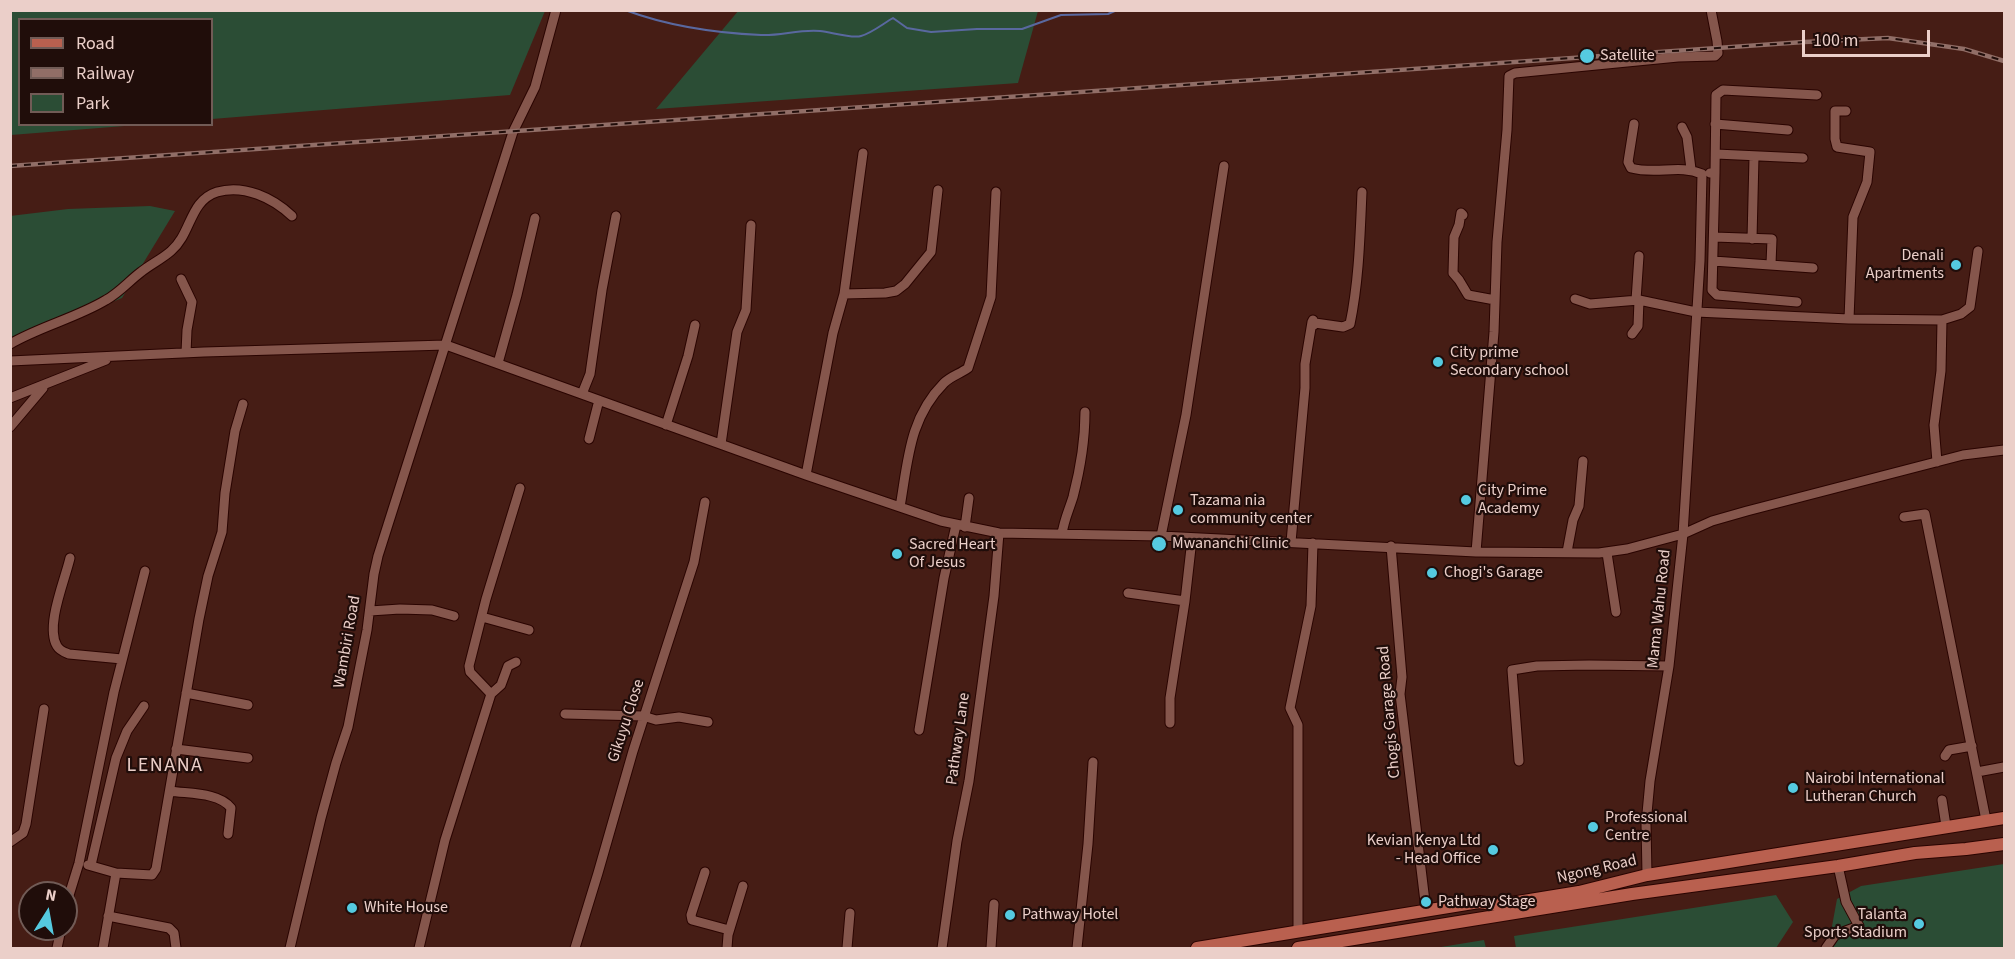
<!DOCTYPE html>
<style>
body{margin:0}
#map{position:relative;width:2015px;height:959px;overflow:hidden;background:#461d15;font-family:"Source Sans 3",sans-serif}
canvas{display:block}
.frame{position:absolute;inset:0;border:12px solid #ebcfc9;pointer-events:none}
.legend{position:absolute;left:18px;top:18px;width:195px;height:108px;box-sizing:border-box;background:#200d0a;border:2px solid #715b56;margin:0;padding:8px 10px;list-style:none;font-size:18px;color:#ebcfc9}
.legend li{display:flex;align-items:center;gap:12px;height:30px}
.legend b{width:30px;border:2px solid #715b56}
.north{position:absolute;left:18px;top:881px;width:60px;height:60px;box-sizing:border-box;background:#200d0a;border:2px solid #715b56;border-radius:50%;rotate:11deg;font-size:16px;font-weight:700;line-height:24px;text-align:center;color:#ebcfc9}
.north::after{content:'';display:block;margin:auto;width:21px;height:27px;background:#55cae0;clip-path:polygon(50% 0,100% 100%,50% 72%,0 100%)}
.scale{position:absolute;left:1802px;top:30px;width:128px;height:27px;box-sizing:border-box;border:3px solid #ebcfc9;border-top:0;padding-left:8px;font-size:18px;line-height:21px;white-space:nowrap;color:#ebcfc9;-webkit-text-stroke:4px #200d0a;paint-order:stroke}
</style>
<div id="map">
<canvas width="2015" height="959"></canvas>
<div class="frame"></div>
<ul class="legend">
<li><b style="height:8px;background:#b9604f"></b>Road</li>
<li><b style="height:8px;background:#916e67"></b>Railway</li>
<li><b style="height:16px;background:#2b4d35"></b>Park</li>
</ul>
<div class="north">N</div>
<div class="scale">100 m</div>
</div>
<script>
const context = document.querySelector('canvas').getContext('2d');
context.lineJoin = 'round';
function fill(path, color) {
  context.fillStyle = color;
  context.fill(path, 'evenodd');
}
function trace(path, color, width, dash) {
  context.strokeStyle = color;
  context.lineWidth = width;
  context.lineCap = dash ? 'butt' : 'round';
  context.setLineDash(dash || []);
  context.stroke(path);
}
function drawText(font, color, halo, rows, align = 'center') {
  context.font = font + ' "Source Sans 3",sans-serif';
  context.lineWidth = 4.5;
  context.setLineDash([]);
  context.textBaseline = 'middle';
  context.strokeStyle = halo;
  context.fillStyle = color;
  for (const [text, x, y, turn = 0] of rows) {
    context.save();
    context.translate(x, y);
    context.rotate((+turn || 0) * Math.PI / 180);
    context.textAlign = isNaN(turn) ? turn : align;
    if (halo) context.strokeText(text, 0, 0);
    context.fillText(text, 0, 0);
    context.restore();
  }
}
fill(new Path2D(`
 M11,10h534v1l-35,84 -298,24v-99h-192v104l117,1 -126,10z
 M739,10h299v1l-20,72 -362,26z
 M150,206l25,5 -53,87 -104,43h-7l-1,-125 58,-7z
 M2004,864v84h-176l9,-49 24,-13z
 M1776,895l17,27 -17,26h-260l-2,-12z
 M1484,940l2,8h-51z`), '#2b4d35');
trace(new Path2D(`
 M625,10c43,16 90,23 136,25 19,1 39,-6 59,-4 11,1 32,8 41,5 11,-3 23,-13 32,-18l14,10 24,4 46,-3h45l39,-14 47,-1 9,-4`), '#59689f', 2);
const minor = new Path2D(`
 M1846,111h-11v28l2,8 33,5 -3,30 -14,35 -4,102
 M1715,124l73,6
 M1682,127l5,10 4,32
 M1716,154l87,4
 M1710,173h5l1,-78 7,-5 94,5
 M1715,173l-3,117 5,5 80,7
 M1463,215l-2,-2 -2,12 -5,12 -1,36 6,7 9,15 27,5
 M1714,237l58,2 -1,25
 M1752,239l2,-82
 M1713,261l100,7
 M181,279l11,23 -5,28 -1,23
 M844,294l41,-1 11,-2 9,-7 26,-32 7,-62
 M1575,299l15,5 49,-4 57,12 153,7 93,1
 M1636,300l3,-44
 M1632,334l6,-8 1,-26
 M10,344c31,-18 66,-26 96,-44 13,-7 23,-19 35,-28 10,-8 21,-13 30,-21 21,-18 18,-50 46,-59 27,-8 56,6 75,24
 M10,361l194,-9 242,-7 360,130 135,46 58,12 162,3 315,16 123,1 28,-4 56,-15 17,-273 2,-87c-23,-10 -45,1 -71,-6l-3,-6 6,-38
 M498,363l19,-68 18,-77
 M582,394l8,-20 12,-84 14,-74
 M10,398l96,-38
 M666,425l22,-69 7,-31
 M10,427l33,-39
 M589,439l10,-39
 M721,444l16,-112 9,-22 5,-85
 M1937,462l-3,-37 7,-54 1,-51 19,-6 9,-7 8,-56
 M806,475l27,-142 11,-39 19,-141
 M900,507c8,-46 9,-89 44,-124 7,-7 16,-9 24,-15l23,-71 5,-105
 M1904,517l21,-3 61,306
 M965,527l4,-29
 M1062,534c2,-14 7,-24 11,-37 7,-27 12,-57 12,-85
 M1161,536l25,-121 38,-249
 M1291,542l14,-154v-24l7,-42 1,-2 1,5 1,-2 28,4 7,-3c9,-43 10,-88 12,-132
 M1391,546l11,131 -2,17 26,216
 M1476,552l18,-220 3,-90 10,-112 2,-54 6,-3 163,-16 37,-1 3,-3 -1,-12 -6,-31
 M1567,552l6,-32 6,-14 4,-45
 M1607,553l9,59
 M70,558c-5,22 -25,68 -13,88 3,5 7,6 12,8l53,5
 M1128,593l57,8
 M370,611l30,-2 32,1 22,6
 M482,617l47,13
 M186,693l62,12
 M491,694l10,-9 7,-19 8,-4
 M565,714l78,2 13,4 23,-3 29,5
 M1170,723v-25l15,-97 7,-62
 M919,730l25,-152 12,-53
 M176,749l72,9
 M1945,756l4,-6 23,-4
 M1519,761l-7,-91 25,-4 52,-1 80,1
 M1977,772l27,-5
 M170,791c18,3 49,1 61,17l-3,26
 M1942,800l4,26
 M10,842l13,-9 3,-9 18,-115
 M88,865l28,8 -13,75
 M91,865l25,-107 11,-27 17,-25
 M705,872l-14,43 1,5 37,10
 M116,873l36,2 4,-6 43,-250 9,-43 14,-44 3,-39 10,-62 8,-27
 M1647,875l-1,-51 4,-43 19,-115 14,-132 29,-13 35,-10 216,-56 41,-5
 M66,905l13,-42 35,-171 31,-121
 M108,916l61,12 5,5 2,15
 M1298,932v-207l-8,-17 21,-102 2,-63
 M57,948l4,-19
 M290,948l31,-130 15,-55 12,-36 19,-97 7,-56 4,-18 135,-424 22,-45 21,-77
 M419,948l26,-108 46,-146 -21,-22 -1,-6 17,-67 34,-111
 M575,948l23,-75 35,-122 61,-189 11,-60
 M727,948l1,-13 15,-49
 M847,948l3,-35
 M942,948l15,-107 12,-60 25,-185 5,-63
 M991,948l3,-44
 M1077,948l11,-104 5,-82
 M1826,948l9,-13 24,-9 -13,-24 -8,-36`);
const major = new Path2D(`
 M1197,948l282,-46 20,3 80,-13 68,-17 357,-57
 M1298,948l334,-54 206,-28 77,-13 51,-4 38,-5`);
trace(minor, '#2a0401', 11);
trace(major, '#2a0401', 14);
trace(minor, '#85564c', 9);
trace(major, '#b9604f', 12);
const rail = new Path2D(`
 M10,166l1794,-124 84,-4 76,11 40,12`);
trace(rail, '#916e67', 4.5);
trace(rail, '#200d0a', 2, [7]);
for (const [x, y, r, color] of [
 [1587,56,8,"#55cae0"],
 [1956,265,6,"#55cae0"],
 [1438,362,6,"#55cae0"],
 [1466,500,6,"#55cae0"],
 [1178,510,6,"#55cae0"],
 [1159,544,8,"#55cae0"],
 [897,554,6,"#55cae0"],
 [1432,573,6,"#55cae0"],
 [1793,788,6,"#55cae0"],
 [1593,827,6,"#55cae0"],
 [1493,850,6,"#55cae0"],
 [1426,902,6,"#55cae0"],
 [352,908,6,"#55cae0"],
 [1010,915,6,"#55cae0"],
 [1919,924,6,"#55cae0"]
]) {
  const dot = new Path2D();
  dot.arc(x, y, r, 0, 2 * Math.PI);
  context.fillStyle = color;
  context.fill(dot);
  trace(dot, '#200d0a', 2);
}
drawText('16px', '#ebcfc9', '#200d0a', [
 ["Satellite",1600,56],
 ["Denali",1944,256,"right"],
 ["Apartments",1944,274,"right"],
 ["City prime",1450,353],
 ["Secondary school",1450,371],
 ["City Prime",1478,491],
 ["Academy",1478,509],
 ["Tazama nia",1190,501],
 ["community center",1190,519],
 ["Mwananchi Clinic",1172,544],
 ["Sacred Heart",909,545],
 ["Of Jesus",909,563],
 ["Chogi's Garage",1444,573],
 ["Nairobi International",1805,779],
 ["Lutheran Church",1805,797],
 ["Professional",1605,818],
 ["Centre",1605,836],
 ["Kevian Kenya Ltd",1481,841,"right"],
 ["- Head Office",1481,859,"right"],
 ["Pathway Stage",1438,902],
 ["White House",364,908],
 ["Pathway Hotel",1022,915],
 ["Talanta",1907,915,"right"],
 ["Sports Stadium",1907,933,"right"]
], 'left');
drawText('16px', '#ebcfc9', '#200d0a', [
 ["Mama Wahu Road",1660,609,-84],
 ["Wambiri Road",348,642,-80],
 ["Chogis Garage Road",1390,712,-95],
 ["Gikuyu Close",627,721,-72],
 ["Pathway Lane",959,739,-82],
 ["Ngong Road",1597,870,-13]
]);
context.letterSpacing = '1.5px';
drawText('20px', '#ebcfc9', '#200d0a', [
 ["LENANA",165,767]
]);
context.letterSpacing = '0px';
</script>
